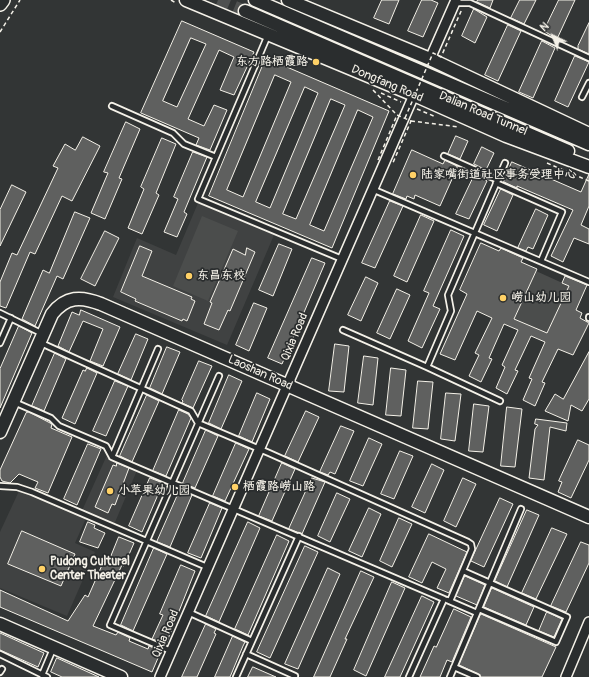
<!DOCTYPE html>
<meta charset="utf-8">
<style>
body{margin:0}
#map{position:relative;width:589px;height:677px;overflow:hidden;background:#323535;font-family:Pangolin,sans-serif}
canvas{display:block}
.north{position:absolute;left:533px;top:16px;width:40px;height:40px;-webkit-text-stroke:3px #2a2d2e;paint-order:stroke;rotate:317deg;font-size:11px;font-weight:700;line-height:16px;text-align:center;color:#f4f1e8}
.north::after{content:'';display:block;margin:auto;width:14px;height:18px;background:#f4f1e8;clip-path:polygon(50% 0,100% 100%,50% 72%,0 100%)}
</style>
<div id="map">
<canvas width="589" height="677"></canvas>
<div class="north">N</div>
</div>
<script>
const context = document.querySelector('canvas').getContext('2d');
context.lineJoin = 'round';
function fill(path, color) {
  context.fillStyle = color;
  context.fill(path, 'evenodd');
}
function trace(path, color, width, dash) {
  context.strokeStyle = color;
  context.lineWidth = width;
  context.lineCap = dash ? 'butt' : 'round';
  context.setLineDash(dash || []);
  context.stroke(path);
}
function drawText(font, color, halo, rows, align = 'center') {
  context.font = font + ' Pangolin,"LXGW WenKai TC",sans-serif';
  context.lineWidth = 3.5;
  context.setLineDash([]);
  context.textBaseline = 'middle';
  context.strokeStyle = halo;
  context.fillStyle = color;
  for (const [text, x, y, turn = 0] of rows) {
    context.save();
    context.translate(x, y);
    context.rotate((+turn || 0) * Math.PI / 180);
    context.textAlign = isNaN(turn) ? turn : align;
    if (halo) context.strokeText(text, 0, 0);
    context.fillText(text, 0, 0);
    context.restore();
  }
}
fill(new Path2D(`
 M198,203l76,32 -47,110 -114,-48 24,-59 39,17z
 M107,455l31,13 -25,59 -26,-11 -12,27 20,9 -28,64 -67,-28v-56l19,-41 14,3 48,19z`), '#404242');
fill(new Path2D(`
 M202,216l36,15 -30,70 -35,-15z
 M536,271l33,15 -24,51 -32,-15z`), '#4b4d4c');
const building = new Path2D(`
 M382,0h17l-10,24 -15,-6z
 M422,0h9l7,3 -15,34 -15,-6z
 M478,0h15l-3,8 -13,-6z
 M520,0h16l-12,24 -13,-6z
 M559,0h16l-18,39 -13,-8z
 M474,9l13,8 -12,26 -13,-7z
 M182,21l72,31 -20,43 -14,-5 14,-33 -15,-7 -31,69 16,7 10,-21 13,5 -17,40 -14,-5 3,-7 -58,-25zM191,38l15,6 -29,63 -14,-6z
 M589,23v31l-11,-5v-3z
 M508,25l13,6 -23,50 -13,-6z
 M542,41l13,7 -22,50 -14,-6z
 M575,56l14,6 -21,45 -13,-6z
 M266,58l123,53 -57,137 -123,-52zM275,75l16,7 -48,115 -16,-7zM305,87l13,6 -48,115 -14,-6zM331,99l14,6 -49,114 -13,-5zM358,110l15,7 -49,114 -14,-6z
 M126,122l14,7 -21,49 3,1 -17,40 -14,-6 17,-40 -4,-1z
 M456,136l12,5 -8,18 -12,-5z
 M83,137l17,9 -28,55 -10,-5 -27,58 -5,-2 -24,56 -6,-2v-24l12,-29 5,2 41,-87 -5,-2 12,-22 10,6z
 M162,138l14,6 -20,49 3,2 -17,39 -14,-6 16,-39 -3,-2z
 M482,147l12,6 -8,17 -12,-6z
 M412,150l31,14 2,-4 12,6v2l-17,38 -25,-11 -1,4 -7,-3 -1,3 -13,-5z
 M193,152l14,5 -23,55 3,2 -10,23 -13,-5 14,-33 -4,-2z
 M512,162l69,30 8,-18v32l-8,19 8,4v15l-15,-6 -11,24 -12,-6 22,-46 -56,-24v2l-13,-6z
 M475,174l12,7 -18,38 -13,-5z
 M12,185l14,7 -26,54v-36z
 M501,189l12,6 -16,36 -13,-6z
 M390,201l13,5 -28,62 -13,-5z
 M536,209l12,6 -15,34 -5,-2 -2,4 -8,-3z
 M75,212l15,6 -27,61 -6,-3 -22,50 -13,-7 21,-49 6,3z
 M421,215l13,6 -27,61 -13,-6z
 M451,230l13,6 -31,70 7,3 -18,39 -14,-7 21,-48 -5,-2z
 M105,231l14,7 -24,48 -14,-7z
 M481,243l18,8 2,-3 22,10 -2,4 16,7 -23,50 33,14 22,-47 -7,-3 3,-7 22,9 -11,25 6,3 -2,5 9,5 -16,32 -15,-6 -16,33 3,1 -10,23 -12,-6 9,-21 -3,-1 16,-36 -14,-6 -16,34 3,1 -11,23 -11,-6 9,-21 -3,-2 16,-35 -14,-6 -15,34 3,1 -11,23 -12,-6 10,-21 -4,-2 17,-35 -15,-7 -22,49 -15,-6 27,-60 -7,-4z
 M279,244l13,5 -19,47 -14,-6z
 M140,246l12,5 -10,25 50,21 -1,2 4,2 -8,20 -4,-2 -1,2 -47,-20 1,-2 -15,-7z
 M247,248l8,4 -25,59 -2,-1 -9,20 -15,-6 8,-21 -2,-1 23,-53 12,6z
 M312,258l13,5 -43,101 -14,-6z
 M366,277l12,6 -17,38 -13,-6z
 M397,289l13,6 -20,44 -13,-6z
 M254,303l13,5 -18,43 -13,-6z
 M81,310l39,17 -17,39 -13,-5 13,-32 -20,-8 -14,31 -11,-6 14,-34 7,3z
 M19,326l13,7 -32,75v-39z
 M136,334l12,5 -17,41 -13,-6z
 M335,344l14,2 -5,46 -15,-1z
 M167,347l13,5 -18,42 -12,-6z
 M589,352v47l-7,12 -11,-6 -3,16 -23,-10 10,-17 8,5z
 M55,353l11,6 -22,52 -12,-5z
 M364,356l14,2 -5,47 -15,-2z
 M199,361l13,5 -19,42 -11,-5 1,-2 -1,-1z
 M87,368l10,5 -22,51 -13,-6 21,-48 2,1z
 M391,368l15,2 -5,46 -15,-1z
 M229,375l13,6 -21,48 -12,-6z
 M115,381l13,5 -22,50 -13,-5z
 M418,381l15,1 -5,47 -15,-1z
 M257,393l13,6 -18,43 -13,-6z
 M446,393l15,1 -6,47 -14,-2z
 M147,395l12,6 -27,61 -12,-6z
 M474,404l15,2 -6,46 -14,-1z
 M507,407l15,2 -7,58 -14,-1z
 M179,410l9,4 3,4 -25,58 -13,-5z
 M306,411l13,6 -21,45 -13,-6z
 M29,412l23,12 -1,4 21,9 -24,56 -13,-5 3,-6 -19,-8 -9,9 -8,-2 -2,-4v-7l26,-57z
 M536,419l31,4 -1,8 -16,-4 -6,53 -15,-2 6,-49 3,-4 -3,-1z
 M341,426l13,5 -19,43 -5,-2 -2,3 -8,-3z
 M206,430l12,6 -23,52 -12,-5z
 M369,438l13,6 -19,42 -13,-5z
 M578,440l11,5v15l-18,38 -13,-6 4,-10 -3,-1z
 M236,443l13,6 -24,52 -12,-5z
 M88,444l13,5 -24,56 -13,-6z
 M400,451l13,5 -19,43 -13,-5z
 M117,463l12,5 -14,37 -3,-1 -4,9 -13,-6 18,-42 3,1z
 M282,463l13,6 -23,52 -13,-5z
 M432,464l12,6 -19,43 -13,-6z
 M150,478l13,5 -21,49 -13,-6z
 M312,478l13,4 -23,52 -13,-5z
 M463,478l13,6 -20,43 -12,-6z
 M180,490l12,5 -22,52 -13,-5z
 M337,493l13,6 -20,43 -12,-6z
 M500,498l13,6 -29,63 -13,-6z
 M210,503l12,5 -21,50 -13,-5z
 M369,508l12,6 -19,43 -13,-6z
 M527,510l12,5 -32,72 -12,-6z
 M399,518l13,6 -20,43 -12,-6z
 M88,522l7,3 -1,3 11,5 -7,15 -18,-6z
 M248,522l12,6 -41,94 -13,-6z
 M552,528l15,6 -31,65 -14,-6z
 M22,531l53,23 -14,32 -53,-22z
 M429,534l38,18 -18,41 -12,-5 9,-19 -14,-7 -10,21 -13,-6z
 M277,535l12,6 -41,94 -13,-6z
 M119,537l15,6 -10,23 -2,-1 -29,61 23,9 2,-3 12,6 -1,3 19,8 1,-3 12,5 -9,21 -152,-65v-17l68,31 17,-26 3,2 18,-41 4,1z
 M581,542l8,3v18l-23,49 -15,-6z
 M305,546l13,6 -48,106 -13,-6z
 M154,548l13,6 -34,77 -12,-6z
 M181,565l14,6 -29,73 -14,-5 11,-24 -3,-1z
 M328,568l12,6 -42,95 -13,-5z
 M361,571l13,6 -29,62h2l-17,38h-16z
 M465,576l20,9 -8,20 -21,-9z
 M392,582l13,6 -39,88 -12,-6z
 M492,588l42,19 -8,18 -42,-18z
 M422,596l12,6 -34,75h-15z
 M454,609l17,8 -19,45 -5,-2 -7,17h-20l14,-31 2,1z
 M547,612l15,7 -8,18 -15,-6z
 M481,614l75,33 -14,30h-61l-3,-3 -19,-9z
 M206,624l10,5 -2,4 2,1 -19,43h-15z
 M0,633l44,20 -6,14 -38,-17z
 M233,636l12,6 -2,4 -13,31h-15z
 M57,658l42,19h-37l-11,-5z
 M253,667l23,10h-28z`);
fill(building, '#5f605f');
trace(building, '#f4f1e8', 1);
trace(new Path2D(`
 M218,0l27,11`), '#4f5150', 12, [12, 6]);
const lane = new Path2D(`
 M455,3h15l119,55
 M268,35l-70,164 144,60
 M582,97l7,-14
 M112,106l61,27 11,11 32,13
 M444,156l54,24
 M496,183l66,29 -21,49
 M372,189l217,93
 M0,313l43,21
 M589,318v-1
 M343,330l84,37 24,-56 -3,-16 57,-132
 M0,343l11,-25
 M41,343l150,68 7,12 71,30 199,89 3,2 1,5 -22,52
 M427,367l73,34
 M14,402l37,16 8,8 47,20 6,11 332,142 -35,78
 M112,457l46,-108
 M0,486l17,1 15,5 175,75
 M463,571l104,46 -11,25 -77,-33
 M447,600l30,13
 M188,612l64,29
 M171,651l-61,-26 109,-249
 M0,654l47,23
 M246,654l49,22
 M454,667l23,10
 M0,672l2,-3
 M42,675l11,-26
 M236,677l63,-141
 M450,677l71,-168`);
const street = new Path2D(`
 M430,59l26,-59
 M160,677l254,-582
 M566,677l23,-55`);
const secondary = new Path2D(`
 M186,0l228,95 92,41 83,31
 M255,0l334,144
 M288,0l142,59 159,75
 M245,11l323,140
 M0,432l52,-118c14,-18 29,-18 49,-10l488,213
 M0,624l121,53`);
const primary = new Path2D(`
 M0,4l3,-4`);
trace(lane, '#f4f1e8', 8);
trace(street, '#f4f1e8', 12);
trace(secondary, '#f4f1e8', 15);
trace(primary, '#f4f1e8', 16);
trace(new Path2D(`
 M171,0l5,3
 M0,32l20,-32
 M373,90l22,23
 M381,93l20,9
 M417,109l19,8
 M411,121l48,6
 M547,163l42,18`), '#f4f1e8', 1.5, [4, 3]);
trace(lane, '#2a2d2e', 4.5);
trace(street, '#2a2d2e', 9);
trace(secondary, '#2a2d2e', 12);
trace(primary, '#2a2d2e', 13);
trace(new Path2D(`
 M405,118l28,-65 8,4 21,-48
 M378,160l19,-45 14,6 -19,44`), '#f4f1e8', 1.5, [4, 3]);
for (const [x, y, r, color] of [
 [316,62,4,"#ffd166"],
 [413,175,4,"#ffd166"],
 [189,276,4,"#ffd166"],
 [503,298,4,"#ffd166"],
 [235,487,4,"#ffd166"],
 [110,491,4,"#ffd166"],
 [42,569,4,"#ffd166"]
]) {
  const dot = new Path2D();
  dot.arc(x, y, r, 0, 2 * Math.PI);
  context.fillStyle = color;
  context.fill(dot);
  trace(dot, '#2a2d2e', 1.5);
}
drawText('bold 12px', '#f4f1e8', '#2a2d2e', [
 ["东方路栖霞路",308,62,"right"],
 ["陆家嘴街道社区事务受理中心",421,175],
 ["东昌东校",197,276],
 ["崂山幼儿园",511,298],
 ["栖霞路崂山路",243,487],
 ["小苹果幼儿园",118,491],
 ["Pudong Cultural",50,562],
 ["Center Theater",50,576]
], 'left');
drawText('12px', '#f4f1e8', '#2a2d2e', [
 ["Dongfang Road",387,84,23],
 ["Dalian Road Tunnel",483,114,23],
 ["Qixia Road",295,337,-67],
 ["Laoshan Road",260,373,24],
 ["Qixia Road",166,634,-67]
]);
</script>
